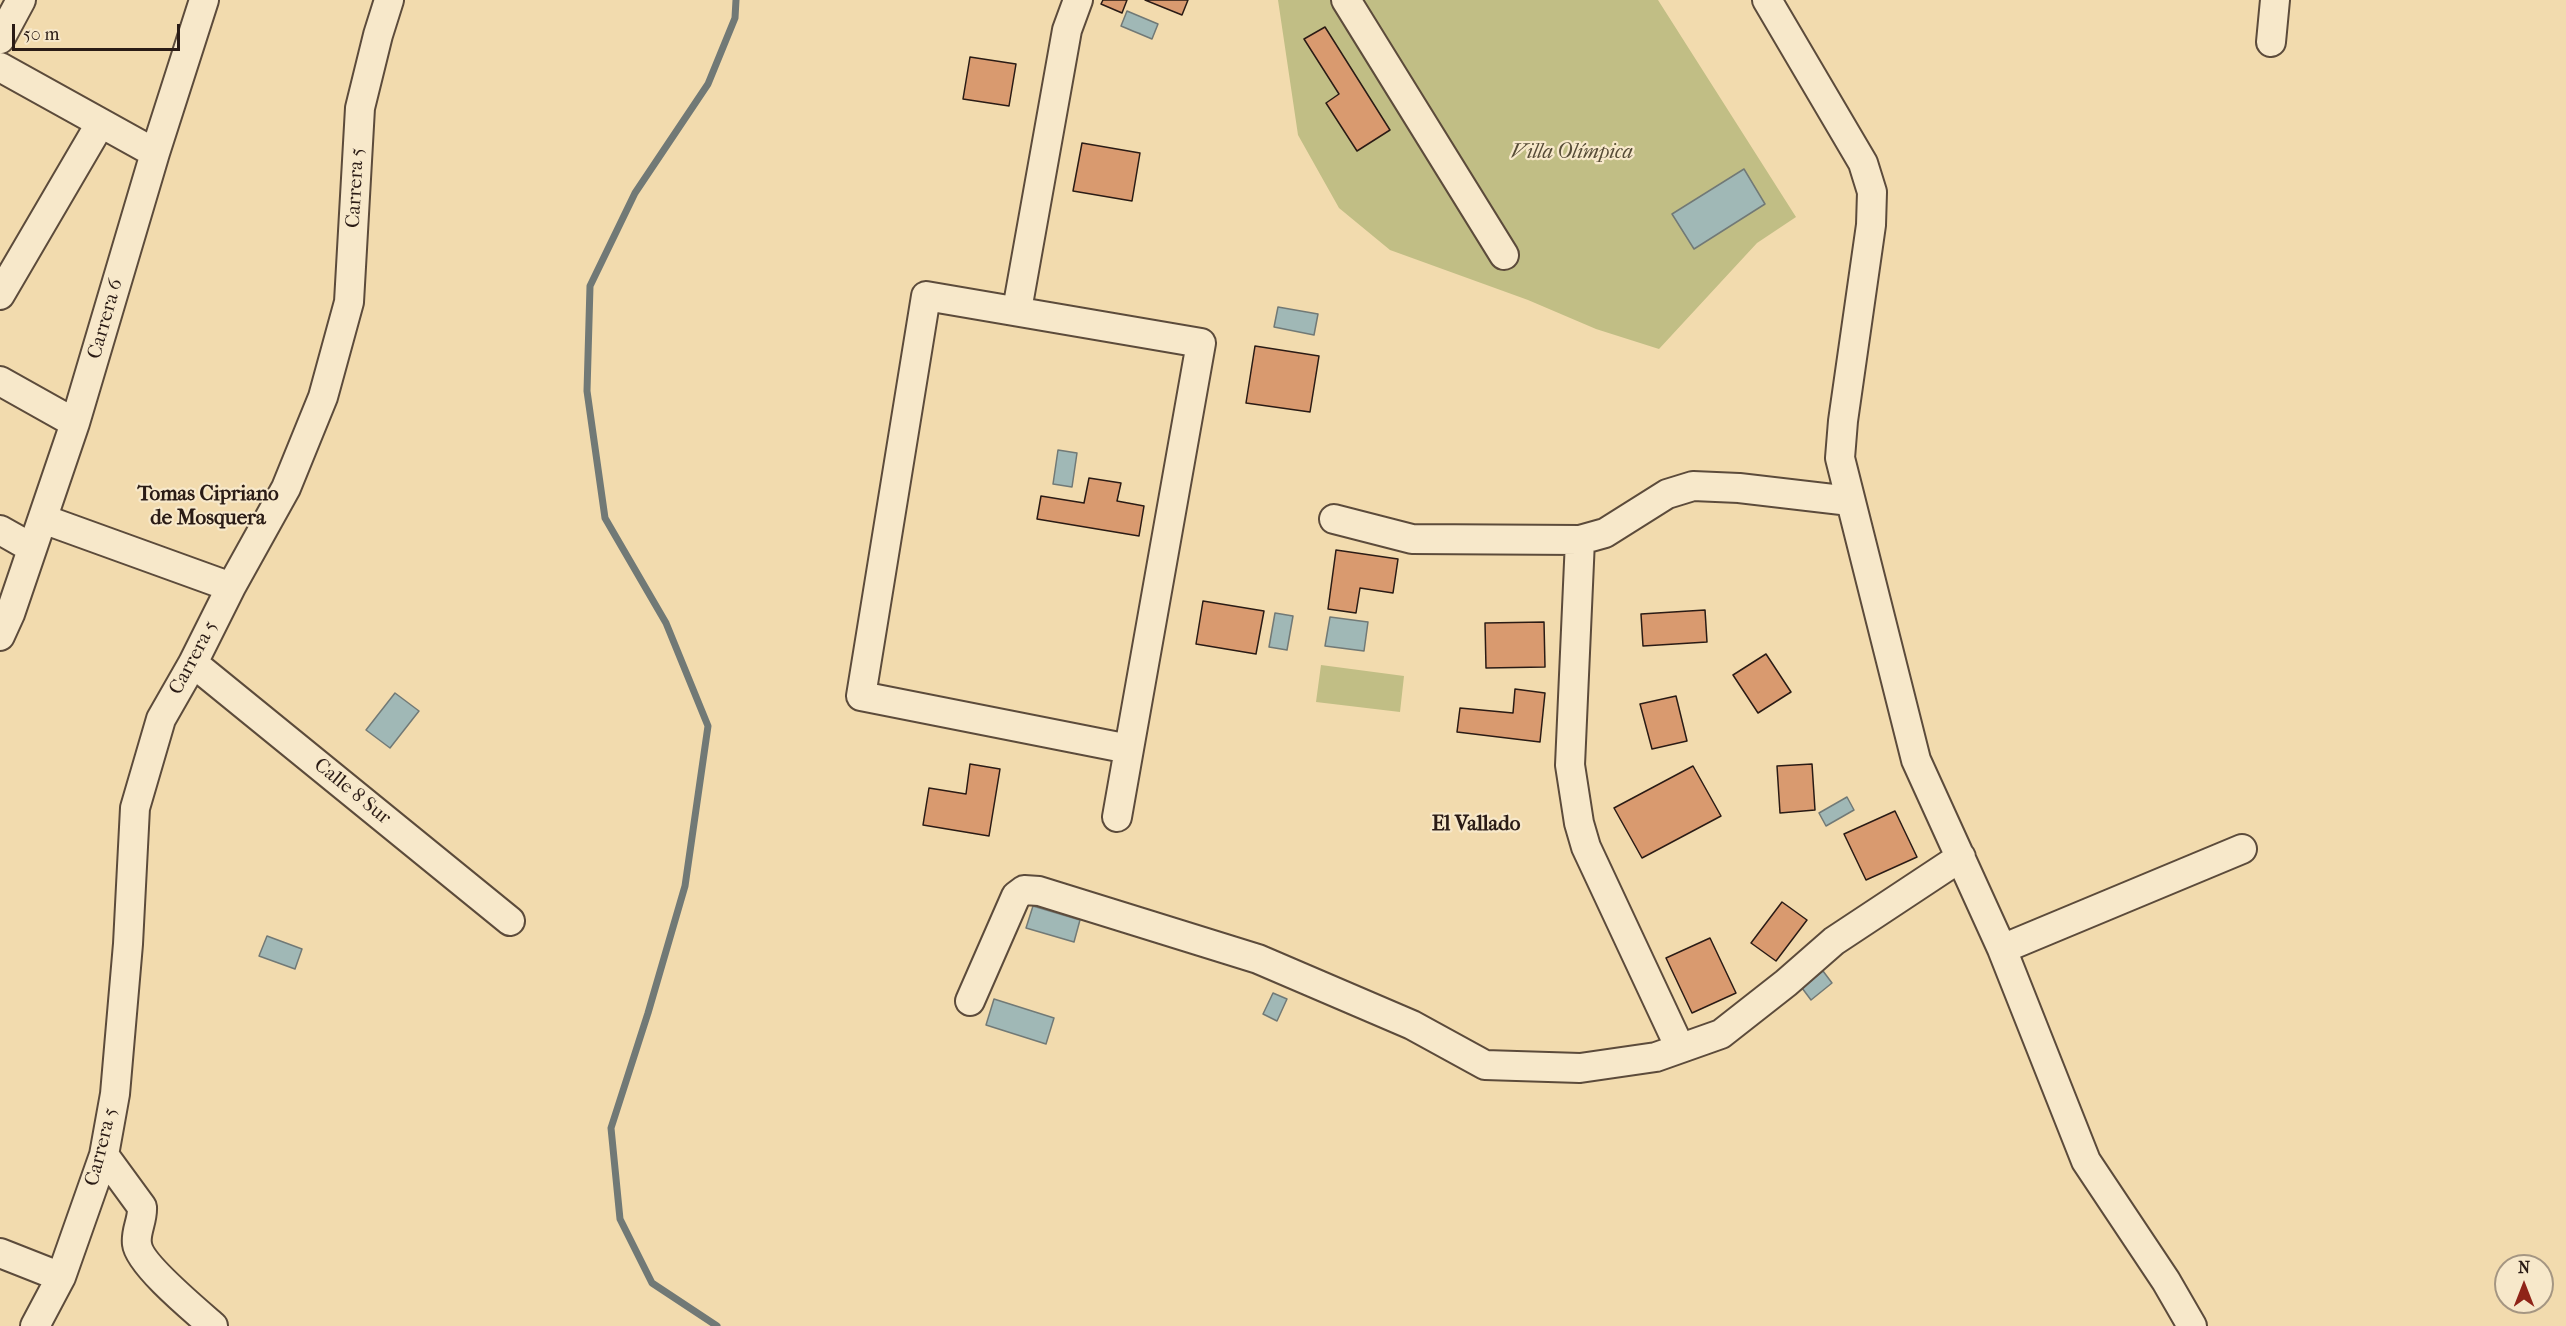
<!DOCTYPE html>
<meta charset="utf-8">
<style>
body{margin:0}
#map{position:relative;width:2566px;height:1326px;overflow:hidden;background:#f2dbae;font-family:"IM FELL French Canon",serif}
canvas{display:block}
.north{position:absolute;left:2494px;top:1254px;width:60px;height:60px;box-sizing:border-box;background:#f7e8ca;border:2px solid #a59682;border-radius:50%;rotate:0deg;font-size:16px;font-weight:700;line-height:24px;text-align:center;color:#2a1b15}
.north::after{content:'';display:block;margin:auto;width:21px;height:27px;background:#8f2418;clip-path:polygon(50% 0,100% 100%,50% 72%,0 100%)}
.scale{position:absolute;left:12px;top:24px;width:168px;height:27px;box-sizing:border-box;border:3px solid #2a1b15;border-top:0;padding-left:8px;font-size:18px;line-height:21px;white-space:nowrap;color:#2a1b15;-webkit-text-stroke:4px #f7e8ca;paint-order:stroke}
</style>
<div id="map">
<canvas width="2566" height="1326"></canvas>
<div class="north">N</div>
<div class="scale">50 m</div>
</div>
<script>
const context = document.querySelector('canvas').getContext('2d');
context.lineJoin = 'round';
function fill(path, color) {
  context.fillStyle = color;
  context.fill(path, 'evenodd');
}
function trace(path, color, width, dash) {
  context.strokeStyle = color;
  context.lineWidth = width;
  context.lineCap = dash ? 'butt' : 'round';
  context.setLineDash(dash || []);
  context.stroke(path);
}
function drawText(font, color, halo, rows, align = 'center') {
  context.font = font + ' "IM FELL French Canon",serif';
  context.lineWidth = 4.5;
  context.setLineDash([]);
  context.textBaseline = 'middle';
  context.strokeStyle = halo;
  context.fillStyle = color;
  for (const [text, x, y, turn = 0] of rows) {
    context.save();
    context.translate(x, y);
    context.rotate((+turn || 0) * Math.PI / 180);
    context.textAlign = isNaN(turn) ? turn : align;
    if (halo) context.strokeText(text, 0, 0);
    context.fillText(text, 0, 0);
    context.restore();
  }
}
fill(new Path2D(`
 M1278,0h380l138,217 -39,26 -98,106 -63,-20 -68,-29 -138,-50 -51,-42 -41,-73z
 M1321,665l83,11 -4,36 -84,-10z`), '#c1be85');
const water = new Path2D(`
 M1127,11l31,13 -6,15 -31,-13z
 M1744,169l21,35 -71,45 -22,-35z
 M1278,307l40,7 -4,21 -40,-8z
 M1058,450l19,3 -5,34 -19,-3z
 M1275,613l18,3 -6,34 -18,-3z
 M1330,617l38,5 -4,29 -39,-5z
 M395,693l24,18 -29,37 -24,-18z
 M1847,797l7,13 -28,16 -7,-13z
 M1033,906l47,14 -6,22 -48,-14z
 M267,936l35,13 -7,20 -36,-13z
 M1823,971l9,12 -21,17 -9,-12z
 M1273,993l14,6 -10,22 -14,-7z
 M994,999l60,19 -8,26 -60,-19z`);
fill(water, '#a0b8b6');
trace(water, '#717976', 1.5);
trace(new Path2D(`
 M717,1326l-65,-43 -32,-64 -9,-91 37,-115 37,-127 23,-160 -42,-103 -61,-105 -18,-127 3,-105 45,-93 73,-109 27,-66 1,-18`), '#717976', 7);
const building = new Path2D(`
 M1103,0h24l-5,13 -21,-9z
 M1145,0h43l-6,15z
 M1325,27l65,103 -33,21 -31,-48 13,-9 -35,-55z
 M970,57l46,7 -7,42 -46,-7z
 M1082,143l58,10 -8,48 -59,-10z
 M1255,346l64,10 -9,56 -64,-9z
 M1089,478l32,5 -4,18 27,5 -5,30 -102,-17 4,-23 43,7z
 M1336,550l62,9 -5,34 -33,-5 -4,25 -28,-4z
 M1203,601l61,10 -8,43 -60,-10z
 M1705,610l2,32 -64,4 -2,-32z
 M1544,622l1,45 -59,1 -1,-45z
 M1766,654l25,38 -33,21 -25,-38z
 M1515,689l30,4 -5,49 -83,-10 3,-24 53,5z
 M1676,696l11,45 -35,8 -12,-45z
 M970,764l30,5 -11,67 -66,-11 6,-37 37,6z
 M1812,764l3,46 -35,3 -3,-47z
 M1693,766l28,50 -79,42 -28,-50z
 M1895,811l22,46 -51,23 -22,-46z
 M1782,902l25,18 -31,41 -25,-18z
 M1710,938l26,55 -44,20 -26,-55z`);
fill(building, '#d99a6f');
trace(building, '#2a1b15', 1.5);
const minor = new Path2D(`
 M1346,0l158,255
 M1767,0l96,163 9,29 -1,33 -28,196 -3,37 76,302 86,189 84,212 80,120 26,45
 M0,39l21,-39
 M2271,42l4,-42
 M0,67l155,86
 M0,295l100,-171
 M1017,310l50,-280 11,-30
 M0,381l75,42
 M43,519l188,68
 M1334,519l78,20 168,1 25,-7 62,-39 26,-8 46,2 111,13
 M0,530l32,18
 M1580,540l-10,225 9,58 7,24 94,201
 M0,636l10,-22 65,-191 80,-270 49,-153
 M193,663l317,258
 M1117,817l12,-68 72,-406 -275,-47 -65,400 268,53
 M2002,949l240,-100
 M970,1001l46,-105 8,-6 15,1 219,68 154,66 73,40 95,3 76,-11 65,-23 65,-51 48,-42 127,-84
 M104,1155l38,52c1,13 -7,25 -5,37 2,20 59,67 76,82
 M0,1253l61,24
 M35,1326l26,-49 43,-122 11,-61 13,-150 7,-136 26,-89 32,-56 38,-76 55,-99 37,-91 26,-95 11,-194 18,-73 11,-35`);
trace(minor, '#5c4b3b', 32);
trace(minor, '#f7e8ca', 28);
drawText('italic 20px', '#574c37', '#f7e8ca', [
 ["Villa Olímpica",1572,153]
]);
drawText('20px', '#2a1b15', '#f7e8ca', [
 ["Carrera 5",356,188,-87],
 ["Carrera 6",106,319,-74],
 ["Carrera 5",194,658,-62],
 ["Calle 8 Sur",352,792,39],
 ["Carrera 5",102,1147,-76]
]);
drawText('bold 21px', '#2a1b15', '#f7e8ca', [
 ["Tomas Cipriano",208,495],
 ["de Mosquera",208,519],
 ["El Vallado",1476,825]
]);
</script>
